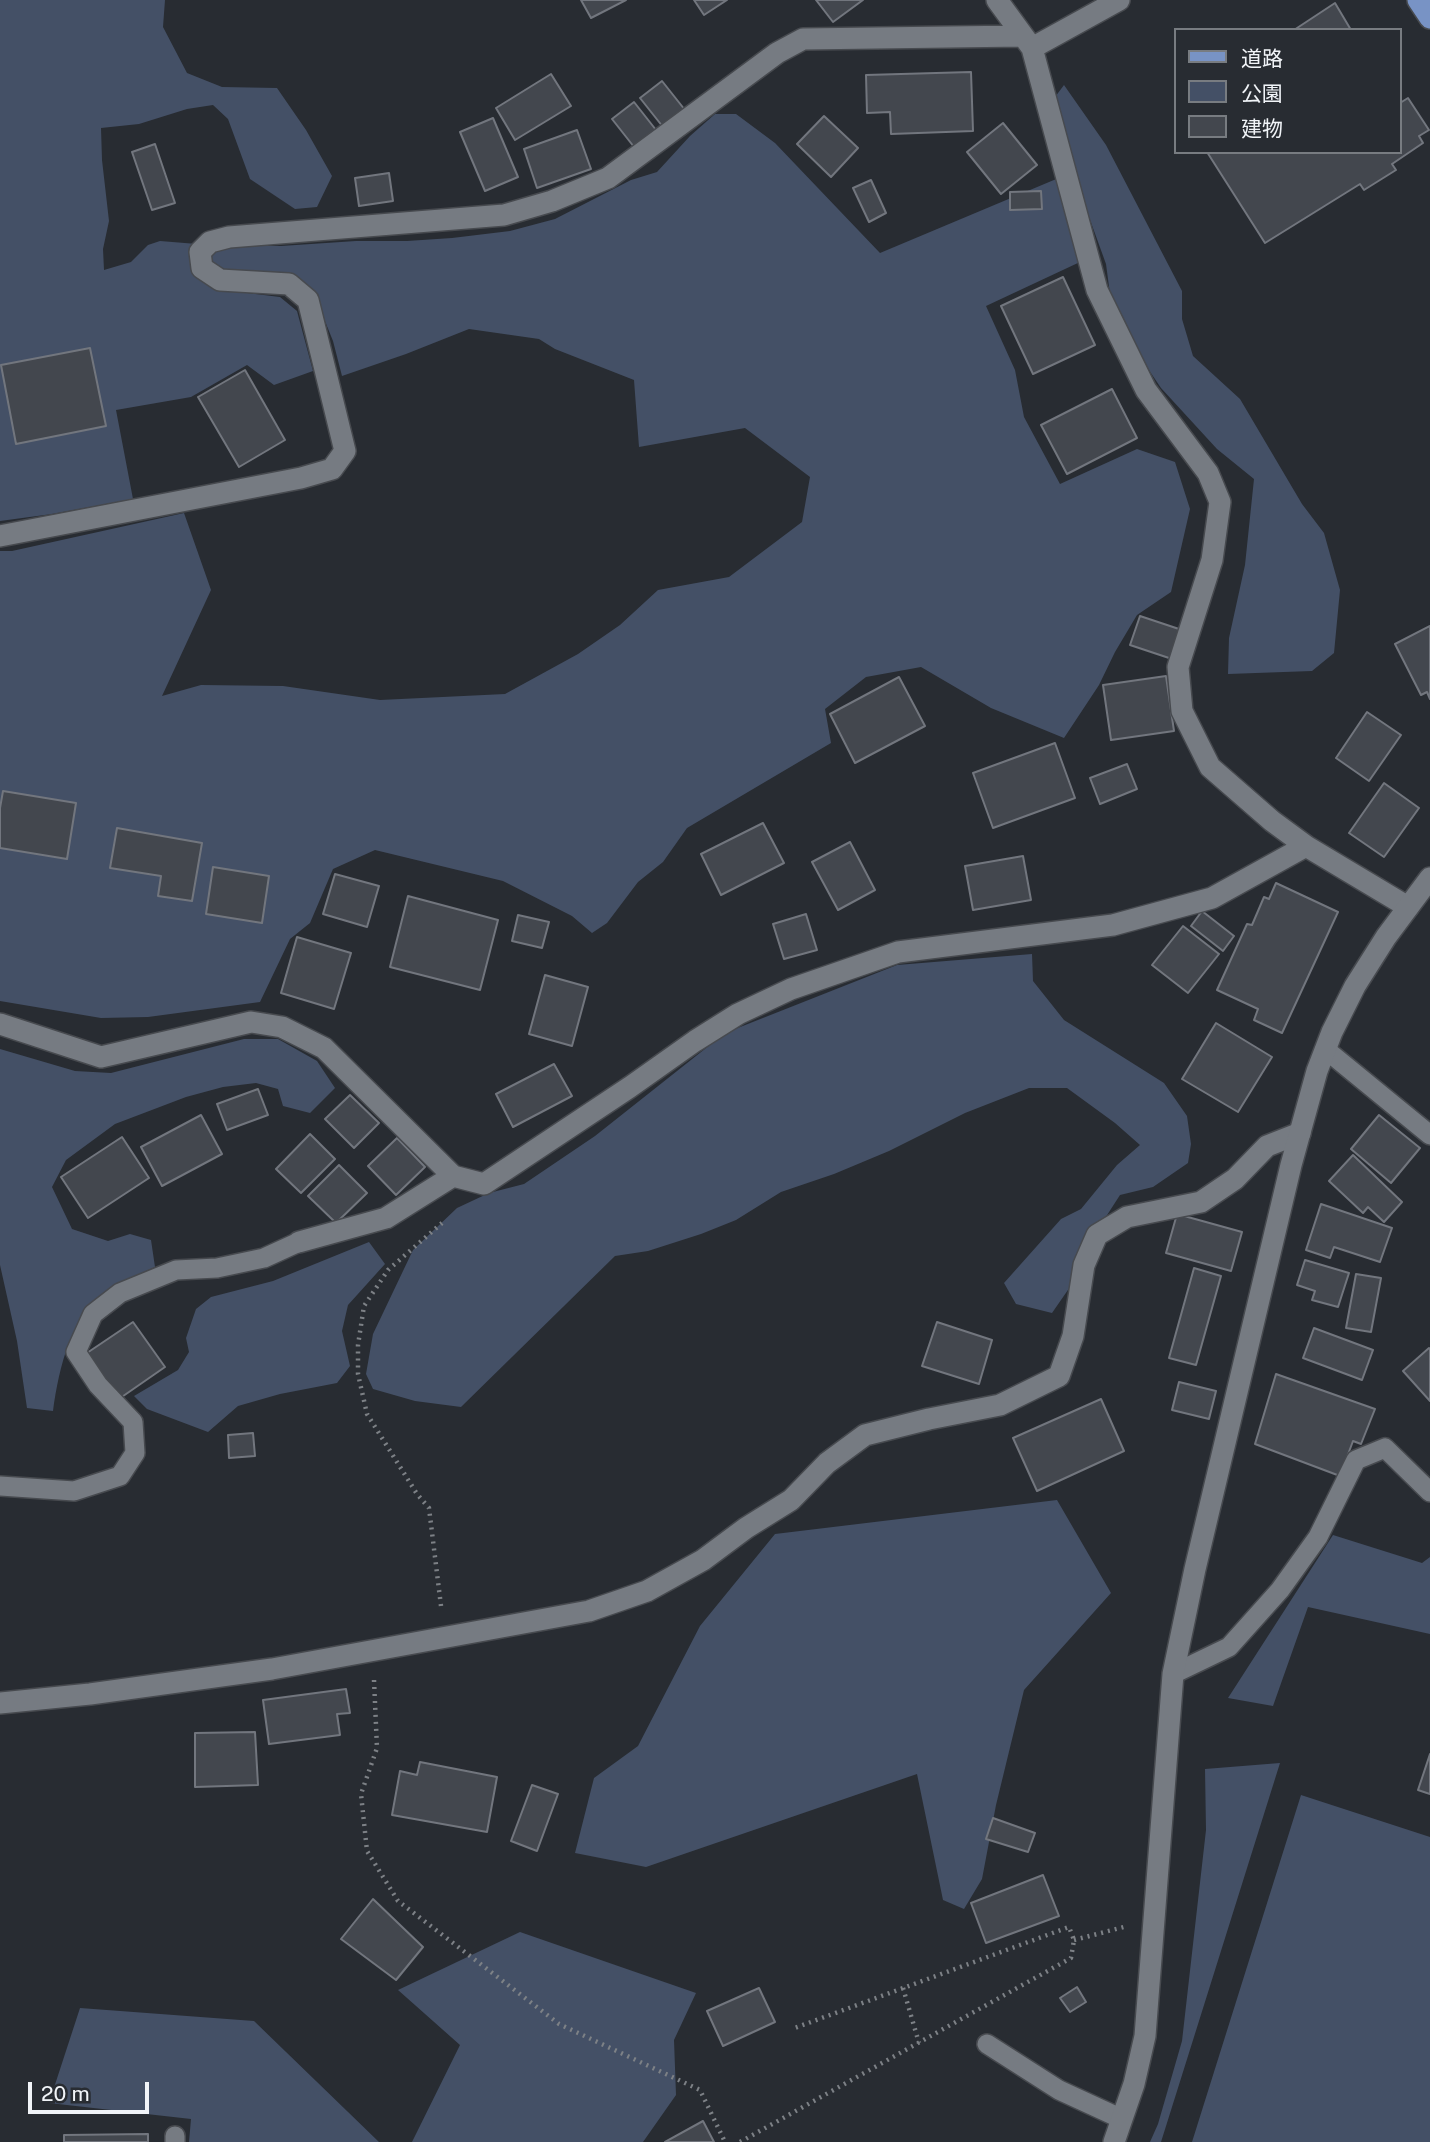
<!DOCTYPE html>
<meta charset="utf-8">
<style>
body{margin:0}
#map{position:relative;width:1430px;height:2142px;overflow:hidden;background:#282c32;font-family:"Public Sans","Noto Sans JP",sans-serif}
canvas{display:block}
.legend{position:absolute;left:1174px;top:28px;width:228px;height:126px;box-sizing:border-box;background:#282c32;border:2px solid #787c81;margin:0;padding:9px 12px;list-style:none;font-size:21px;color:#f1f4f8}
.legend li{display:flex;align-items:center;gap:14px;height:35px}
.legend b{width:35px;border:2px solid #787c81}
.scale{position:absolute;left:28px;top:2082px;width:121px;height:32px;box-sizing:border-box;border:4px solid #f1f4f8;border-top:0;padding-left:9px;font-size:21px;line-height:24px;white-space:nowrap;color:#f1f4f8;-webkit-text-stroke:5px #282c32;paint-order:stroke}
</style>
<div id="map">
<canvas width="1430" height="2142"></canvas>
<ul class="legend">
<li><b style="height:9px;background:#7893c5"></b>道路</li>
<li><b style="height:19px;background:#445066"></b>公園</li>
<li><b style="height:19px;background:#43474e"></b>建物</li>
</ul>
<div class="scale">20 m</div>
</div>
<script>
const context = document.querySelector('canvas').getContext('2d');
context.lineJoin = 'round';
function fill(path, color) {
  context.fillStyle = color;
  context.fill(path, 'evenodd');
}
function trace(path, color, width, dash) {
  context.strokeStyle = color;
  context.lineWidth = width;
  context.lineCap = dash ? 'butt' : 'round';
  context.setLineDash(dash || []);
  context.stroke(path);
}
fill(new Path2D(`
 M0,0h165l-2,27 24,46 35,14 55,1 29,42 26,46 -15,31 -22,2 -45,-30 -22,-60 -15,-14 -26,4 -48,15 -38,4 1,32 7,61 -6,28 1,21 27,-8 17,-17 12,-4 37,3 26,46 57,7 17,14 16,60 -39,14 -27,-20 -56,32 -75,13 17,89 -81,15 -52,7z
 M1064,85l42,60 76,146v28l11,37 47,43 62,105 22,29 16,57 -6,63 -22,18 -84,3 1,-36 16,-73 9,-86 -37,-30 -56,-61 -29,-43 -22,-51 -4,-30 -26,-72 -25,-95z
 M715,114h21l39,29 105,110 181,-76 19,85 -94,44 29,64 9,47 36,67 77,-35 38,13 15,47 -19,83 -34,23 -22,37 -16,33 -35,53 -73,-30 -70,-41 -55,10 -41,32 6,34 -144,85 -24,34 -25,20 -31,41 -15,10 -20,-17 -69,-35 -128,-31 -42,19 -23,54 -20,16 -30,63 -112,15 -47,1 -101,-17v-450h12l172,-38 27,77 -49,106 39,-11 82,1 97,14 125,-6 73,-40 42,-29 38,-35 71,-13 73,-55 8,-45 -65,-49 -106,19 -5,-67 -79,-31 -16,-10 -70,-10 -63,25 -64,22 -9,-35 -19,-47 -93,-19 -12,-10 -3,-13 11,-7 64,1 75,-5h51l45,-3 58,-7 45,-12 76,-39 26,-8 33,-36z
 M1032,954l1,27 31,39 100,63 23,33 4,28 -3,19 -35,24 -33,8 -29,45 -21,47 -18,26 -36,-9 -12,-21 57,-64 20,-10 36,-44 23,-20 -25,-22 -48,-35h-38l-64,25 -76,38 -55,23 -53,18 -45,28 -35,14 -53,17 -33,5 -154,151 -46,-6 -42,-12 -7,-15 7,-40 40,-84 44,-42 32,-15 35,-9 71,-48 130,-103 172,-68z
 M244,1039h34l39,22 18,27 -25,25 -27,-7 -5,-17 -22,-6 -33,4 -37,10 -71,27 -49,36 -14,27 20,42 36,12 22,-7 21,6 4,27c-14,7 -30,13 -44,21 -40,24 -52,80 -58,123l-26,-3 -10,-67 -17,-76v-216l75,22 36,2z
 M369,1242l16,22 -37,41 -6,26 8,35 -13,17 -57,11 -42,12 -30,26 -61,-23 -13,-13 44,-26 11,-18 -3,-14 10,-29 15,-12 62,-16z
 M1057,1500l54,93 -87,97 -28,115 -14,74 -18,30 -21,-9 -26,-126 -271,93 -71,-14 19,-75 44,-32 62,-120 75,-92z
 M1333,1535l89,28 8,-6v77l-122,-27 -35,99 -45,-8z
 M1280,1763l-119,379h-11l8,-18 24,-83 24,-211 -1,-61z
 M1301,1795l129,42v305h-238z
 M520,1932l176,61 -22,47 2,55 -33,47h-231l48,-97 -62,-55z
 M80,2008l174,13 125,121h-190l2,-23 -142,-16z`), '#445066');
const building = new Path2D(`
 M581,0h45l-35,18z
 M694,0h33l-23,15z
 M816,0h47l-30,22z
 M1335,3l16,27h-57z
 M971,72l2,59 -82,3 -1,-22 -23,1 -1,-38z
 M551,74l20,32 -56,34 -19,-32z
 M662,81l23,29 -22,17 -23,-29z
 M1408,98l21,32 -10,6 4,7 -31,21 4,6 -32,20 -4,-6 -95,59 -58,-91h193v-49z
 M634,102l26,33 -22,17 -26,-33z
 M824,116l34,32 -27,29 -34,-33z
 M493,118l25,59 -33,14 -25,-59z
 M1003,123l34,42 -36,29 -34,-42z
 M577,130l14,39 -54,19 -13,-39z
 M155,144l20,59 -23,7 -20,-58z
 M389,173l4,28 -34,5 -4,-28z
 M871,180l15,33 -17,9 -16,-34z
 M1041,191l1,18 -32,1v-18z
 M1063,277l32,68 -62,29 -32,-68z
 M90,348l16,78 -90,18 -15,-79z
 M245,370l40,70 -46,27 -41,-70z
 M1112,389l25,49 -70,36 -26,-49z
 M1140,616l45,15 -10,29 -45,-15z
 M1430,626v73l-3,-7 -6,3 -26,-51z
 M1166,676l8,55 -63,9 -8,-55z
 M899,677l26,49 -70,37 -25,-49z
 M1367,712l34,23 -32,46 -33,-23z
 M1055,743l20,55 -82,30 -20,-55z
 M1127,764l10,25 -37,15 -10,-26z
 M1384,783l35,25 -35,49 -35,-24z
 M3,791l73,12 -9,56 -67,-11v-40z
 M763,823l21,40 -63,32 -20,-41z
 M117,828l85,15 -10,58 -34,-5 3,-20 -51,-8z
 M850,842l25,48 -37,20 -26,-48z
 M1023,856l8,44 -58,10 -8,-44z
 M213,867l56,9 -7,47 -56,-9z
 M335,874l44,12 -12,41 -44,-13z
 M1276,883l62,29 -56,121 -28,-13 4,-11 -41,-19 30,-66 5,1 12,-28 5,2z
 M408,896l90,24 -18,70 -90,-23z
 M1202,911l32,25 -11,15 -32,-25z
 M806,914l11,36 -33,9 -11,-35z
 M518,915l31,7 -7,26 -30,-7z
 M1183,926l36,28 -31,39 -36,-28z
 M297,937l54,16 -17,56 -53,-16z
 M545,975l43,12 -16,59 -43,-12z
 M1216,1023l56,34 -34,55 -56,-33z
 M554,1064l18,32 -59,31 -17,-33z
 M258,1089l10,26 -41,15 -10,-26z
 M350,1095l29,28 -25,25 -29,-29z
 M201,1115l21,39 -60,32 -21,-39z
 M1379,1115l41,33 -29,35 -40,-34z
 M310,1134l25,25 -34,34 -25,-24z
 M122,1137l27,41 -61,40 -27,-41z
 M397,1138l28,29 -29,28 -28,-29z
 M1353,1155l49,47 -18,20 -16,-15 -5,6 -34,-32z
 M339,1165l28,28 -31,30 -28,-27z
 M1321,1204l71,24 -12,34 -46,-15 -4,11 -24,-8z
 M1177,1214l65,18 -11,39 -65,-18z
 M1305,1260l44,13 -11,34 -26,-7 3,-9 -18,-6z
 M1194,1268l27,8 -25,89 -27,-7z
 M1356,1274l25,4 -10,54 -25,-4z
 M133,1322l32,45 -49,34 -32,-46z
 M937,1322l55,18 -13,44 -57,-18z
 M1314,1328l59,22 -11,30 -59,-22z
 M1429,1348l1,1v52l-27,-30z
 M1276,1374l99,35 -14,35 -8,-3 -13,35 -85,-32z
 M1179,1382l37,9 -7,28 -37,-9z
 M1101,1399l23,52 -87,40 -24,-53z
 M253,1433l2,23 -26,2 -1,-23z
 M346,1689l4,24 -13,1 3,21 -71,9 -6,-44z
 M255,1732l3,53 -63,2v-54z
 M1430,1754v40l-12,-4z
 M420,1762l77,15 -10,55 -95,-17 8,-44 17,4z
 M532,1785l26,9 -21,57 -26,-10z
 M993,1818l42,15 -7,19 -42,-13z
 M1043,1875l16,41 -73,27 -15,-40z
 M373,1899l50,48 -27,33 -55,-41z
 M1077,1987l9,15 -16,10 -10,-14z
 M759,1988l16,34 -52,24 -16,-35z
 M703,2121l11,21h-49z
 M148,2134v8h-84v-7z`);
fill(building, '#43474e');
trace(building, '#72767e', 2);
const lane = new Path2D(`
 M1325,1049l105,86
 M0,1486l74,5 46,-15 15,-23 -2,-31 -35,-37 -22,-33 17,-38 27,-21 56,-23 41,-2 47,-10 35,-16
 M1173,1674l56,-27 51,-57 38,-53 38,-77 29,-12 45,44
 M987,2044l72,46 63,29
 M175,2142v-6`);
const street = new Path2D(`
 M997,0l35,48 87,-48
 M1032,48l65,242 49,100 62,83 12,29 -8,58 -34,107 4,44 28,56 62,54 34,25 102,61
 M0,536l301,-58 31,-9 13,-18 -37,-151 -19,-16 -69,-4 -18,-12 -2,-16 10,-10 19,-5 275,-22 48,-14 56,-23 169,-125 26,-14 219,-3
 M0,1024l101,33 150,-35 31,5 42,21 129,128
 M299,1242l87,-24 67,-42 31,8 146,-97 65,-46 43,-27 53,-25 107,-37 215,-27 99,-27 94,-52
 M0,1703l90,-9 182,-25 317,-58 58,-20 56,-31 43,-32 45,-28 36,-37 38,-28 64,-16 71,-14 59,-29 14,-40 11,-71 13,-30 30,-18 74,-15 34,-23 32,-33 33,-13`);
const secondary = new Path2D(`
 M1114,2142l20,-58 11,-48 28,-362 22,-105 96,-404 26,-94 15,-39 23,-46 31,-49 44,-59`);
const primary = new Path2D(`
 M1418,0l12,18`);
trace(lane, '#474a4f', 22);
trace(street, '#474a4f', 24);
trace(secondary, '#474a4f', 24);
trace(primary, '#474a4f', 24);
trace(new Path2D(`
 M441,1606l-12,-98 -12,-14 -50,-80 -9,-40v-29l6,-39 24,-36 54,-47
 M374,1680l3,68 -16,46 6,57 31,50 161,123 141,66 25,52
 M1074,1940l50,-13
 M903,1988l16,55
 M740,2142l331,-184 3,-18 -5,-13 -277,102`), '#7d8186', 4.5, [2, 5]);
trace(lane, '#767b82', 19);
trace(street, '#767b82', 21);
trace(secondary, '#767b82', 21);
trace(primary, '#7893c5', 21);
</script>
